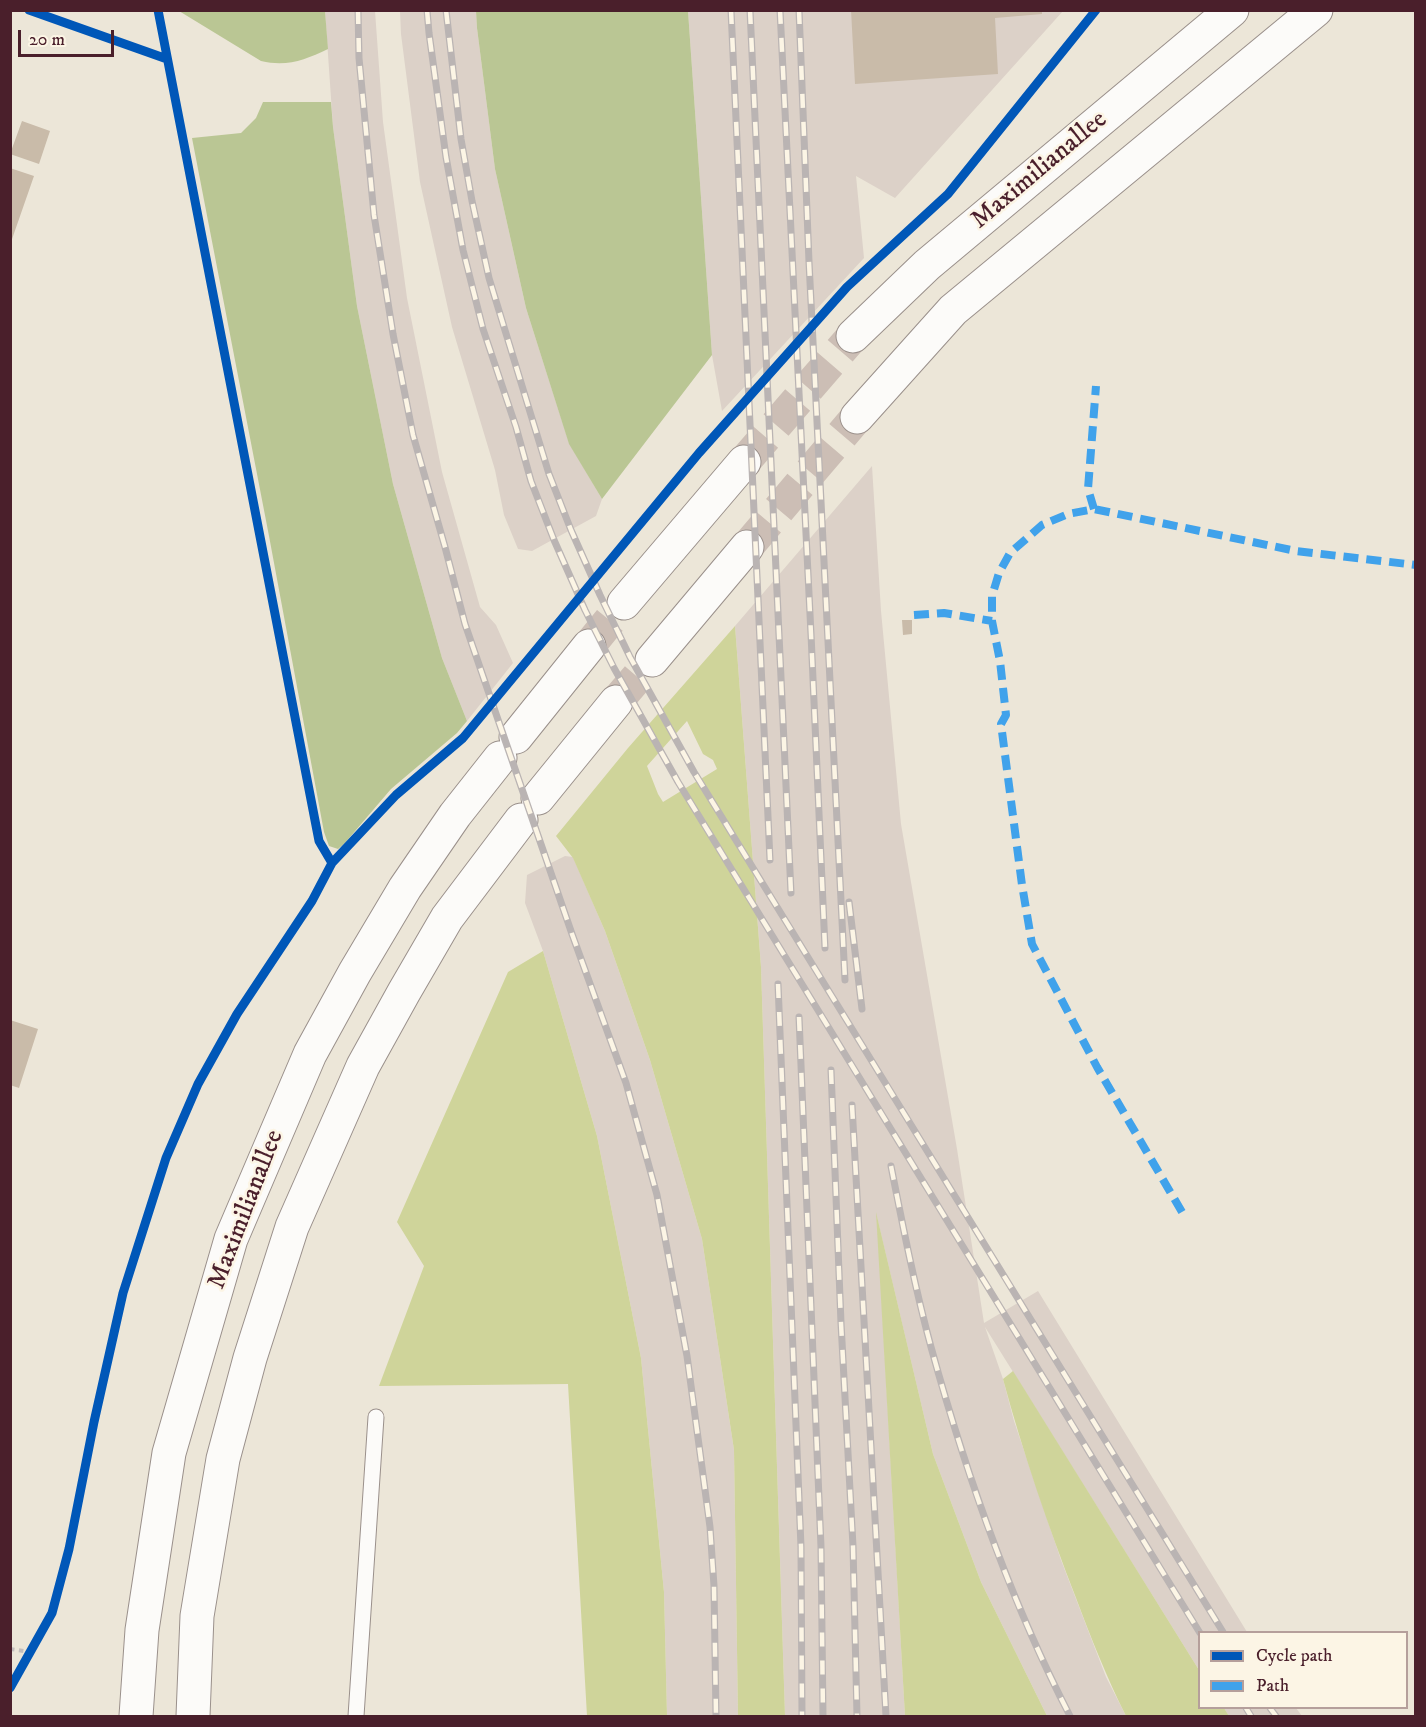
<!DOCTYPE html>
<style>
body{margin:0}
#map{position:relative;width:1426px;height:1727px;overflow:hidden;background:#ece6d8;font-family:"IM FELL DW Pica",serif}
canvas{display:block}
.frame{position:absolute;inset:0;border:12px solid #4a1f2b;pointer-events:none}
.legend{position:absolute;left:1198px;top:1631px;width:210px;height:78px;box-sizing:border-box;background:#fcf5e5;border:2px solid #b59f9b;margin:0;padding:8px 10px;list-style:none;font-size:18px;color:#4a1f2b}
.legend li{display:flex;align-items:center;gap:12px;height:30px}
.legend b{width:30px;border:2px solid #b59f9b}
.scale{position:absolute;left:18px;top:30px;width:96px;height:27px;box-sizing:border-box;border:3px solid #4a1f2b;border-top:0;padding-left:8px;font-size:18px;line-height:21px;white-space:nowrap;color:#4a1f2b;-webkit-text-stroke:4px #fcf5e5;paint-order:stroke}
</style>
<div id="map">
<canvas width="1426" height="1727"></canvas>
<div class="frame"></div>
<ul class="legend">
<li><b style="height:8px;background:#0057b8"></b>Cycle path</li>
<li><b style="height:8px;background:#40a2eb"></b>Path</li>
</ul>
<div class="scale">20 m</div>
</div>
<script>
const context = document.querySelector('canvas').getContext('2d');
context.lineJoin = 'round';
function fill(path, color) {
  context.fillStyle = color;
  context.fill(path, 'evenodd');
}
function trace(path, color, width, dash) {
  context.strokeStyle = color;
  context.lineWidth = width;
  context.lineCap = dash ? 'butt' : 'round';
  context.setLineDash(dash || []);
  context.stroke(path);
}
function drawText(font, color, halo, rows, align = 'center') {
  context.font = font + ' "IM FELL DW Pica",serif';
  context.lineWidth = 5;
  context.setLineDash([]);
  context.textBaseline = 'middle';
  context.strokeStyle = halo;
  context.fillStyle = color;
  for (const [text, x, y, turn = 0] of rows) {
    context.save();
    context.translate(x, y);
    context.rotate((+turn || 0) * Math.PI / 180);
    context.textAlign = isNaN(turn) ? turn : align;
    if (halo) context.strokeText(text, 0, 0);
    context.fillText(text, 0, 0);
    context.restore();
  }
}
fill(new Path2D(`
 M325,11h50l8,111 24,176 35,174 38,135 16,18 17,38 -46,58 -25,-63 -49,-174 -36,-178 -24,-179z
 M400,11h76l1,17 18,141 31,139 43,135 33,56 -6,17 -64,35 -14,-2 -14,-34 -9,-45 -43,-143 -32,-145 -19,-148z
 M688,11h375l-168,187 -39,-22 8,82 -142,153 -10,-56z
 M872,466l9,145 20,213 56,325 27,174 54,-32 209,341h-47l-1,38 -214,-343 18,52 11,42 47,139 45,117 20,39h-79l-66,-134 -48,-128 -56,-237 28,499h-120l-24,-749 -26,-341z
 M565,856l8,1 32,74 45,129 52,179 32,211 4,266h-71l-3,-124 -23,-234 -44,-222 -54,-185 -18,-48 2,-28z
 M1224,1708h72l6,8h-73z`), '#dcd1c8');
fill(new Path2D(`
 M735,626l26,341 24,749h-47l-4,-266 -32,-211 -52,-179 -45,-129 -32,-73 -17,-22 72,-88zM687,721l16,33 10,6 4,9 -54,33 -5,-8 -11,-28z
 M543,951l54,185 44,222 23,234 3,124h-80l-19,-332 -189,2 45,-120 -27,-44 111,-250z
 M876,1212l57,242 48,128 66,134h-142z
 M1013,1371l186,299 1,38h24l5,8h-103c-19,-38 -35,-78 -50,-118 -28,-72 -53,-145 -73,-219z`), '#cfd49a');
fill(new Path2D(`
 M179,11h146l3,38c-23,11 -41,18 -67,12z
 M476,11h212l24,344 -110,144 -33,-55 -43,-136 -31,-139 -18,-141z
 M263,102h68l2,25 24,179 36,178 49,174 25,63 -10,12 -66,56 -47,55 -6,5 -9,-3 -5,-14 -55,-296 -77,-398 49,-5 15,-15z`), '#bac694');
fill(new Path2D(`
 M851,10h191v4l-47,4 3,56 -143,10z
 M22,121l28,10 -11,33 -29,-10z
 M10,168l24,8 -23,66h-1z
 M902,620h10v14l-9,1z
 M10,1020l28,9 -19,59 -9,-3z`), '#c9bba9');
trace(new Path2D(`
 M744,462l109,-126
 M747,547l110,-130
 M589,646l35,-43
 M616,702l36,-42`), '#ccbeb5', 33, [33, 16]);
const lane = new Path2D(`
 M356,1716l20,-299`);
const highway = new Path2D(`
 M853,336l74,-71 305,-255
 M857,417l96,-107 363,-300
 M624,603l120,-141
 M652,660l95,-113
 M516,737l73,-91
 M538,798l78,-96
 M136,1716l6,-86 27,-177 62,-214 79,-185 45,-82 50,-84 50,-73 45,-57
 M193,1716l4,-100 26,-157 27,-101 42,-131 71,-161 41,-74 43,-74 74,-98`);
trace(lane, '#9a908b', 17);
trace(highway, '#9a908b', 35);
trace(new Path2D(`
 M10,1649l21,3`), '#c3bdbc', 4, [4.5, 4.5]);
trace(lane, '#fcfbf9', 15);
trace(highway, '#fcfbf9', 33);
const rail = new Path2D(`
 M358,10l1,48 15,157 19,119 20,101 32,112 20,77 107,310 54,149 31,112 30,161 23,171 4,59 2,130
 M427,10l2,23 17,124 17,93 20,79 33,98 15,54 23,59 31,70 29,58 64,114 522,851
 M446,10l15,129 11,62 17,77 60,196 22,56 29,65 30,62 64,115 529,860
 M731,10l39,850
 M750,10l41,883
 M780,10l31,624 14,314
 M799,10l10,252 36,718
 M849,902l13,107
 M778,984l23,563 1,169
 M799,1017l22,530 2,169
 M831,1070l10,253 12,223 4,170
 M852,1105l34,611
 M891,1166c12,61 24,122 40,181 35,127 79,253 139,369
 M1246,1708l5,8
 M1270,1708l6,8`);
trace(rail, '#bab4b3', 7);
trace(rail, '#fcf5e5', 4.5, [14]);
trace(new Path2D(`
 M1094,509l-6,-20 8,-103
 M914,615l30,-2 48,8
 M1182,1212l-85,-145 -65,-123 -10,-59 -21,-161 5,-9 -6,-54 -8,-40v-25l7,-23 11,-20 32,-28 26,-11 26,-5 202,42 120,14`), '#40a2eb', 8, [15, 8]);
trace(new Path2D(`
 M29,10l138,49
 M158,10l161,831 13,22
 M10,1688l42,-75 17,-64 25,-127 29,-129 43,-135 32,-74 39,-70 75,-113 20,-38 64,-68 67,-57 236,-285 148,-166 101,-93 148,-184`), '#0057b8', 9);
drawText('26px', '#4a1f2b', '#fcf5e5', [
 ["Maximilianallee",1040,171,-40],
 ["Maximilianallee",247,1210,-69]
]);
</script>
